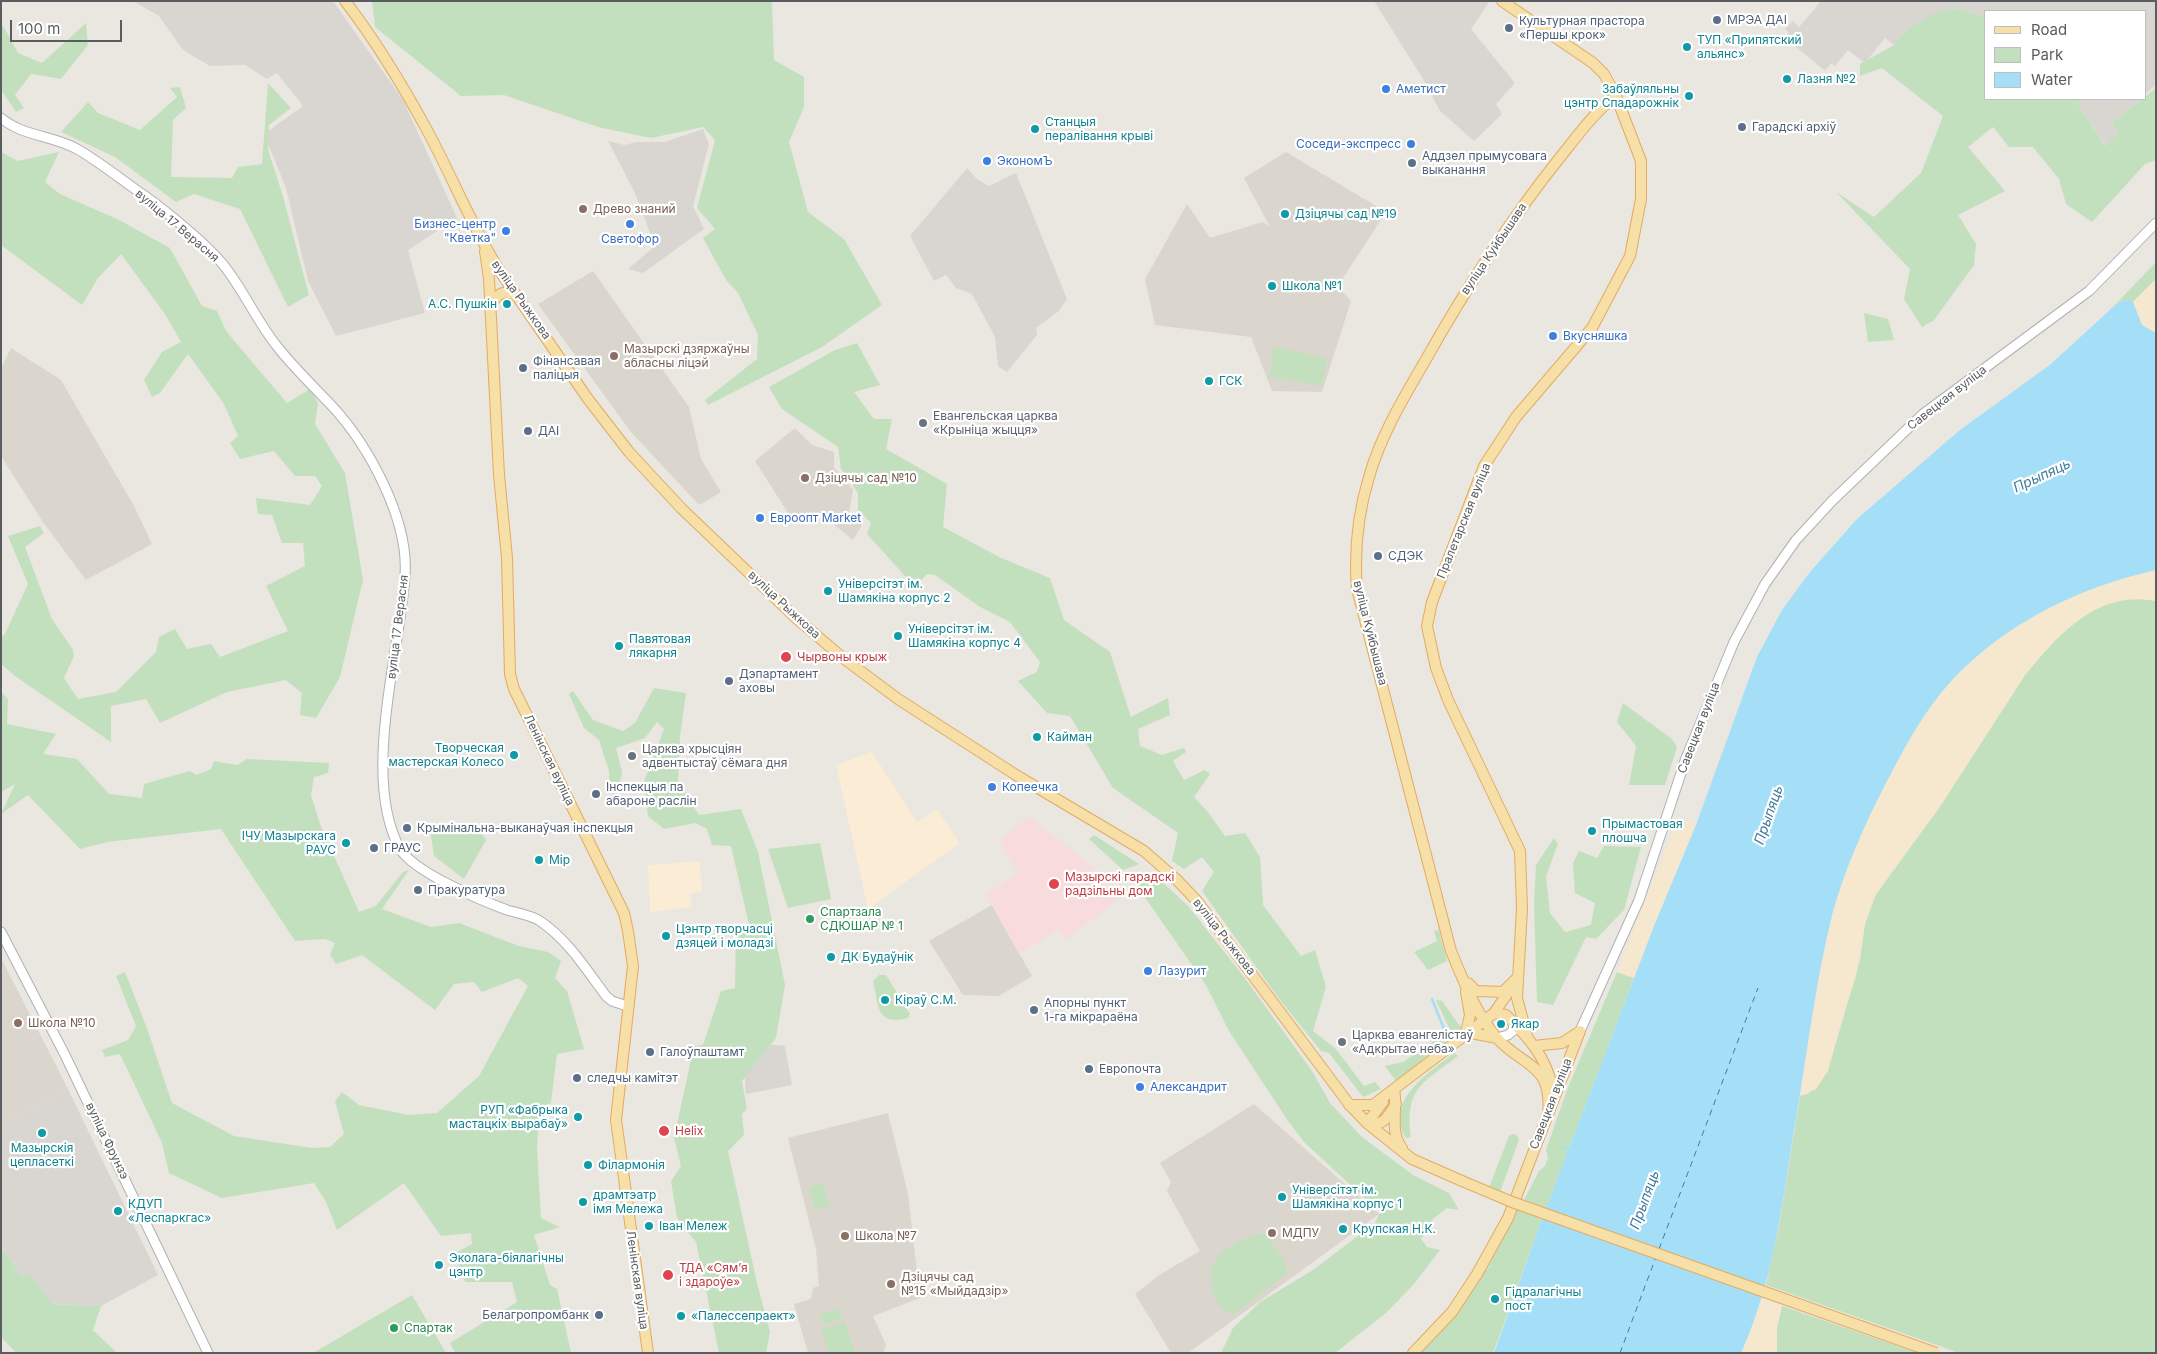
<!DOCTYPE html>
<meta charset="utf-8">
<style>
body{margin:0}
#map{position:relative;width:2157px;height:1354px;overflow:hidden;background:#eae6e0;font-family:Inter,sans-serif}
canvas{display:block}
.frame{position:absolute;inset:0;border:2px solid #595d60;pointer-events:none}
.legend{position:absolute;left:1984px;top:10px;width:162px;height:90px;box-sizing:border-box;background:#fff;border:1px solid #bdbebf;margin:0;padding:6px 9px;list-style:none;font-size:15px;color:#595d60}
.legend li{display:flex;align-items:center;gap:10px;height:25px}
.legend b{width:25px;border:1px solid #bdbebf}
.scale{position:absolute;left:10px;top:20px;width:112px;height:22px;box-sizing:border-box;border:2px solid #595d60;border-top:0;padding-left:6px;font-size:15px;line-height:18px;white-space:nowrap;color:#595d60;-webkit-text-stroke:4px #fff;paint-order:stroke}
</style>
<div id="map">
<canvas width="2157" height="1354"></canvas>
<div class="frame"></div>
<ul class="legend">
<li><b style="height:6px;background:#f7dfa8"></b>Road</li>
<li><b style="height:14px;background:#c3e0be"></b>Park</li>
<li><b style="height:14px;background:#a4dff7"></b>Water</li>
</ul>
<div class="scale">100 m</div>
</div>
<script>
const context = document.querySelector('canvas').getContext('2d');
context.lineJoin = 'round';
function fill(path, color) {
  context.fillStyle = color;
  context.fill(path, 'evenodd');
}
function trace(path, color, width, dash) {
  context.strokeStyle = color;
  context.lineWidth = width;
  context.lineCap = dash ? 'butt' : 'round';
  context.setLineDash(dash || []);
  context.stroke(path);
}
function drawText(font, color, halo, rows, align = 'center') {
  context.font = font + ' Inter,sans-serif';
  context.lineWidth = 4.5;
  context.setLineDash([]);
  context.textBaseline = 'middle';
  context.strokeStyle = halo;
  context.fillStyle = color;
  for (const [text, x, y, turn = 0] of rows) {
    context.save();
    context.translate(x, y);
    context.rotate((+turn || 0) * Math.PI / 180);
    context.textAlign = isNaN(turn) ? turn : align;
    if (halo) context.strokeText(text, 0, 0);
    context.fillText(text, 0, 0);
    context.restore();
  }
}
fill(new Path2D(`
 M872,752l45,70 20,-13 23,34 -92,66 -32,-144z
 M700,861l2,31 -12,2 2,13 -42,5 -2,-47z`), '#faecd5');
fill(new Path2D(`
 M133,1h200l70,99 54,118 -49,32 17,63 -89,23 -28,-55 -22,-93 -22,-54 39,-28 -26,-33 -10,6 -22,-14 -35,1 -27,-16 -24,-34z
 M1374,1h116l-19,28 44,54 -19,21 6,10 -28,27 -34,-30 -17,-32z
 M1821,1h335v84l-10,8v-82h-160v5l-33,-8 -49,24 -10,13 -9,-7 -20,25 -17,-13 -13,16 -4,-3 -6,8 -41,-34 5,-5 -4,-3 8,-8 6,6z
 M2081,99h61l-29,23v4l6,7 -13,14 -28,-43z
 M703,129l6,15 -16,62 11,23 -61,44 -15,-4 27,-23 -20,-53 -27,-52 16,4 13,-3h28z
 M967,168l10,11 12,7 27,-13 51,126 -8,12 -23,17 1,7 -30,37 -9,-6 -3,-29 -23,-43 -16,-6 -10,-13 -12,6 -24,-45z
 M754,1043l31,3 7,39 -46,9 -2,-34z
 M68,1089l90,186 -57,31 -48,-2 -23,-30 -9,2 -16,-25 -4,1v-128z`), '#d9d6d2');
fill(new Path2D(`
 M1286,152l100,60 -48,74 13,15 -29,91 -50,-1 -21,-54 -96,-12 -10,-46 42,-75 23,34 53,-16 7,5 -26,-49z
 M593,271l96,136 12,52 20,33 -22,13 -69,-74 -92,-127z
 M11,348l50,32 73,126 18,38 -66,36 -43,-58 -42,-66v-88z
 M795,428l17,17 22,7v15l19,23 -4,22 13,13 -9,15 -32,-26 -19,10 -12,-8 -35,-55z
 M992,905l40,71 -33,20 -36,-1 -34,-54z
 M1,958l67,131 -67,35z
 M1254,1104l125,110 -191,139h-17l-36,-59 26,-20 39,-23 -33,-60 4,-9 -11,-19z
 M888,1113l20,81 12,104 -47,18 13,29 -3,8h-75l-14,-49 17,-5 2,-11 6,-2 -3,-37 -28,-111z`), '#dad6ce');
fill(new Path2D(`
 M1030,817l63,50 24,33 -52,40 -6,-11 -40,25 -33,-60 32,-21 -19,-33z`), '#f8dcdd');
fill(new Path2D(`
 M372,1h400l2,59 30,17v30l-15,35 19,70 36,27 38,66 -60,42 -114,58 -3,-5 52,-41 1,-24 -20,-42 -12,-13 -23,-42 12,-9 -18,-21 18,-68 -12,-13 -52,11 -53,-11 -94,-32 -43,1 -86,-69z
 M1953,8l33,8v83h95l-3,5 27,42 14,-13 -6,-7v-4l29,-23h4v-3l10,-8v72l-11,4 -53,58 -26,-18 -7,-25 -26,-32h-24l-16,-20 -25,20 37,44 -47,24 18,29 -2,21 -40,55 -12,7 -18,-28 6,-30 -74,-77 38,25 47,-44 22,-57 -61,-48 -22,8v-12l34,-19 10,-13 27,-17z
 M1,22l17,31 24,10 44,-40 2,22 -27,34 -30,-5 -16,21 9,13 -8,4 -15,-22z
 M268,83l23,25 -22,17 -1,25 14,43 27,102 -21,12 -48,-98 -46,-15 -18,8 -61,-45 -54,-25 27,-30 10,11 42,17 37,-33 -7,-9 10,-1 6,21 -13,12 -2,57 61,1 6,-11 24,-3z
 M1,152l17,9 41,-9 -14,30 15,12 59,26 51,28 32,58 15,5 9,20 61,72 23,-14 8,14 -3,21 30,49 18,107 -23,97 -24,41 -16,-3 2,-22 -16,-13 -59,12 -67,31 -14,-24 -35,7v36l-96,-66 -14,-12v-30l3,2 24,-52 -20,-48 32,-10 4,7 -19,14 27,72 21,31 1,6 -10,22 14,21 38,-7 40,-40 3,-15 16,-8 12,20 24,-5 9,13 68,-26 -22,-45 39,-20 -2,-23h-21l-10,-28 -14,-1 -2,-16 54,7 12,-19 -7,-10h-20l-21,-25 -34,8 -10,-16 8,-7 -14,-32 -36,-50 -28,39 -8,4 -8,-17 18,-28 19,-10 -16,-28 -44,-60 -23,24 -16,27 -81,-60z
 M2156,262v17l-23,23 -9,-2 -11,7z
 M1864,313l24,6 6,21 -26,2z
 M857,343l23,42 -26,7 20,27h18l-6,30 61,35 -4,43 58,31 49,20 14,42 46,32 21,65 37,-19 2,17 -32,14 2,17 22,9 22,-7 2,4 -13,9 11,19 21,-10 5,4 -16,23 13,14 18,25 20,-3 15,24 3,48 38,51 14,-6 11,37 -13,44 22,17 29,38 11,-4 6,7 -18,8 -34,-44 -8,-2 -41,-51 -78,-109 12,-19 -12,-15 -18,12 -12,-8 6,-28 -65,-45 -43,-72 -23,-3 -29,-32 19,-9 3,-10 -30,-40 -30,-15 -45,-32 -8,-1 -12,13 -48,-53 4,-11 -13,-13v-17l-17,-24 -3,-22 -56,-38 -13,-22 66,-37z
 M1274,347l53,11 -5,28 -53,-10z
 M2137,598l19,3v752h-197l-193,-68 14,-64 20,-125 8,-2 23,-34 29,-100 5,-36 10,-28 64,-88 86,-133c30,-36 62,-74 112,-77z
 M654,688l32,5 -6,44 -2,44 21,34 42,-6 17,43 27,133 -9,53 -34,43 5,28 -5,5 2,21 -16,16 29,132 13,49 -4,21h-47l-23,-111 -19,-24 -6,-37 10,-15 -7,-28 20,-92 9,-1 18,-54 14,-3 1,-59h14l-19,-83 -19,-1 -5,-16 -11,-6 -32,6 -16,-13 -4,-35 20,-52 -7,-7 -12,16 -29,10 6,24 -5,27 -8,-9v-19l-10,-31 -15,-12 -15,-34 4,-3 20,29 30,11 12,-8z
 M1,692l7,7 -1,25 49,10 -13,20 34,5 32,35 33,4 2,-14 46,-13 6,4 15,-6 3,-8 23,4 10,-6 82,4 -1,10 -14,4 -3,18 9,29 39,88 17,-6 27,-34 6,-2 -27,39 49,18 28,-4 60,23 29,6 13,9 -6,17 12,13 17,58 -27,5 -6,49 -11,4 -3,40 4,71 19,9 -26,8 16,50 7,4 14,64h-116l-5,-10 67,-41 -5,-20h-47l-11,-28 18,-10 -1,-11 -30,3 -37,-53 -67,47 -11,-28 -12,-19 -92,15 -53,-25 -7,-30 -42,-89 -15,3 -3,-7 26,-10 8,-14 -20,-50 9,-4 23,59 24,72 62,33 78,12 18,-1 14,-13 -9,-33 7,-9 17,13 50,10 28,-2 42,-37 49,-90 -10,-8 -36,14 -8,-10 -20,2 -19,26 -73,-55 -26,9 -6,-9 5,-12 -10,-4 -30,2 -74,-112 -114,13 -27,7 -52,-54 -27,19 14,-30 -14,8z
 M1623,703l49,36 5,8 -12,38h-36l7,-39 -19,-24z
 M475,823l11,17 -22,39 -30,-23 -4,-27z
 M1094,835l45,29 -16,6 -34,-31z
 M1554,838l4,6 -12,32 4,37 15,19 26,-7 4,-22 -20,-10 -2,-30 6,-12 18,7 7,-12 37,1 -17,63 -28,29 -10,-2 -33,68 -16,-3 -3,-98 2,-39z
 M820,843l11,56 -43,9 -20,-59z
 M1157,877l31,29 56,71 68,94 18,32 32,34 51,38 36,18 10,17 -12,-2 -14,11 -12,20 6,8 13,3 -26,34 -28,29 -51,40h-114l12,-25 27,-26 53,-32 62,-47 5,-11 -75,-69 -17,-22 -59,-90 -23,-46 -69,-99z
 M1439,930l8,31 -19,9 -14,-18 23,-11 -3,-10z
 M1617,972l17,6 -88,231 -22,-9 15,-29 6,-5 3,-8 -2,-8 21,-60z
 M879,975h7l24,39 -2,4c-32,8 -29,-11 -35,-37z
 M1436,1000l6,1 20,28 -66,52 -11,-15 18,-4 47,-32z
 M1454,1053l4,3c-36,28 -53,31 -47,81l-5,1c-23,-36 23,-66 48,-85z
 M1513,1134l4,1 2,5 -19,52 -11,-4 20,-52z
 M823,1183l7,23 -15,4 -6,-23z
 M1515,1209l27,10 -49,134h-73l39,-43 30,-44z
 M1256,1234h9c8,12 24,26 21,40l-52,41c-21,-4 -27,-34 -20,-52 7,-15 28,-23 42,-29z
 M5,1251l16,25 9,-2 23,30 48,2 -8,24 24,23h-101l-15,-16v-85z
 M412,1295l34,58h-133z
 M1782,1306l136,47h-141v-26z
 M839,1309l3,10 -19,5 -3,-10z
 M845,1322l10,31h-26l-8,-24z`), '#c3e0be');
fill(new Path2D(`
 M2156,279v54l-14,-8 -9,-23z
 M2156,570v31c-60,-11 -96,32 -131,74l-86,133 -56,75 -8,13 -10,28 -9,52 -16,49 -12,46 -12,18 -16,7c10,-60 17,-122 33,-182 11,-44 30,-86 50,-126 20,-38 41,-77 70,-108 52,-58 127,-93 203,-110z
 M1678,818l18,7 -62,153 -17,-6z
 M1762,1299l20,7 -5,21v26h-36z`), '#f6e7cf');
fill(new Path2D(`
 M2124,300l9,2 9,23 14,8v237c-76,17 -149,52 -203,109 -29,31 -50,71 -69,108 -21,41 -40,84 -52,128 -16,65 -24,132 -35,197 -14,83 -21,164 -56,241h-247l48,-134 112,-293 42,-101 61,-168 25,-47 28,-38 47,-53 103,-89 91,-66 62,-57z`), '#a4dff7');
trace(new Path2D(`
 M1432,999l12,30
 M1563,1147l8,5`), '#a4dff7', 2.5);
trace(new Path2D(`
 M1659,1249l99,-261
 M1620,1353l36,-96`), '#417c9d', 1, [6, 5]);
const minor = new Path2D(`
 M1,118c23,19 51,17 76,31 23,13 46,32 68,47 22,16 68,53 83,75 17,23 30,51 48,74 17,22 37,41 56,61 37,40 77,114 73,169 -5,78 -44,203 -5,274 14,23 80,51 107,61 10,3 24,5 33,11 28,19 46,48 66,75l6,5 15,5
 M1,932l64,123 143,298
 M1580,1031l59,-131 47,-142 48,-116 31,-58 31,-44 36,-39 91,-87 166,-123 67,-68
 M1497,1038l11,-3 6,-5 -1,-8`);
const major = new Path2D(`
 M345,1c31,40 58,85 82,129 25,46 44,95 72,140l89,129 41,53 52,56 115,110 47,40 55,41 118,76 128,76 32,28 21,22 152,203 18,19 45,36 50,22
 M1502,1l91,62 11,11 12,22 25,65v38l-11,57 -38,72 -76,89 -32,49 -52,136 -5,24 9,42 12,32 72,151 2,58 -5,89 11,41
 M485,251l4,28 10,196 8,83 3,116 4,15 110,224 4,18 5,35 -17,154 32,233
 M490,305c9,-12 13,-16 28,-9
 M1468,983l8,8 27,1 15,-15
 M1466,992l4,23 -4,17
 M1494,1013l18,-26
 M1466,1032l31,6
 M1534,1046l28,-3 17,-11
 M1394,1089c4,20 -5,43 8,59
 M1349,1105h24l121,-92 12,2c21,21 41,42 46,73
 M1548,1115c5,-53 -25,-47 -52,-78 -20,-24 -33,-57 -45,-86l-94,-362c-3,-38 1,-76 12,-112 12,-42 34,-78 56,-116 40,-71 82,-137 133,-201 18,-22 35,-47 58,-64
 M1367,1123l16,-21
 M1367,1123c16,4 21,-6 29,-19
 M1413,1353l39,-41 25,-38 31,-56 72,-187`);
trace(minor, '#aeb1b5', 11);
trace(major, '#e3ab60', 12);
trace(minor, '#fff', 9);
trace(major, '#f7dfa8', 10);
const majorBridge = new Path2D(`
 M1462,1181l50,21 424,151`);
trace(majorBridge, '#e3ab60', 12, []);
trace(majorBridge, '#f7dfa8', 10);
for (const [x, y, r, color] of [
 [1717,20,5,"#5c6f8a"],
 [1509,28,5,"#5c6f8a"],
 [1687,47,5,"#0f9aa8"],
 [1787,79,5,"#0f9aa8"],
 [1386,89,5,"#3f7fe0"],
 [1689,96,5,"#0f9aa8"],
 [1742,127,5,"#5c6f8a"],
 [1035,129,5,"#0f9aa8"],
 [1411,144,5,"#3f7fe0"],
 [987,161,5,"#3f7fe0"],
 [1412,163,5,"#5c6f8a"],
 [583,209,5,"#8d6e63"],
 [1285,214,5,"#0f9aa8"],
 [630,224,5,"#3f7fe0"],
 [506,231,5,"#3f7fe0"],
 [1272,286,5,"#0f9aa8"],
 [507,304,5,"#0f9aa8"],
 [1553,336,5,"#3f7fe0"],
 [614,356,5,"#8d6e63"],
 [523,368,5,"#5c6f8a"],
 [1209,381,5,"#0f9aa8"],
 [923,423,5,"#6b7280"],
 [528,431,5,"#5c6f8a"],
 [805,478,5,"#8d6e63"],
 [760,518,5,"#3f7fe0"],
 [1378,556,5,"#5c6f8a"],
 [828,591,5,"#0f9aa8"],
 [898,636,5,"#0f9aa8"],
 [619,646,5,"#0f9aa8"],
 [786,657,6,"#e0444e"],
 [729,681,5,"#5c6f8a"],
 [1037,737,5,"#0f9aa8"],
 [514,755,5,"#0f9aa8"],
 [632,756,5,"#6b7280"],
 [992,787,5,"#3f7fe0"],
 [596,794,5,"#5c6f8a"],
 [407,828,5,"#5c6f8a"],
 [1592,831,5,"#0f9aa8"],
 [346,843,5,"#0f9aa8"],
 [374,848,5,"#5c6f8a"],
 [539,860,5,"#0f9aa8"],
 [1054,884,6,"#e0444e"],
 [418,890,5,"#5c6f8a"],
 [810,919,5,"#2e9e5b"],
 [666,936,5,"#0f9aa8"],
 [831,957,5,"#0f9aa8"],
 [1148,971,5,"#3f7fe0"],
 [885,1000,5,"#0f9aa8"],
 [1034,1010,5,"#5c6f8a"],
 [18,1023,5,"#8d6e63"],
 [1501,1024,5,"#0f9aa8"],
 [1342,1042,5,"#6b7280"],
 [650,1052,5,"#5c6f8a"],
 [1089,1069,5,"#5c6f8a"],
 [577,1078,5,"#5c6f8a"],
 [1140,1087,5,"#3f7fe0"],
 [578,1117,5,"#0f9aa8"],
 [664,1131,6,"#e0444e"],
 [42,1133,5,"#0f9aa8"],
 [588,1165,5,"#0f9aa8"],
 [1282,1197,5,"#0f9aa8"],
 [583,1202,5,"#0f9aa8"],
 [118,1211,5,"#0f9aa8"],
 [649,1226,5,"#0f9aa8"],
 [1343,1229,5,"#0f9aa8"],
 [1272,1233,5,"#8d6e63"],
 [845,1236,5,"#8d6e63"],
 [439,1265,5,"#0f9aa8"],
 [668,1275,6,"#e0444e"],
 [891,1284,5,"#8d6e63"],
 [1495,1299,5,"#0f9aa8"],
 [599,1315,5,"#5c6f8a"],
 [681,1316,5,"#0f9aa8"],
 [394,1328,5,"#2e9e5b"]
]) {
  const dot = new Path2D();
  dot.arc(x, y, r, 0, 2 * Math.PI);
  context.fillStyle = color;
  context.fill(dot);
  trace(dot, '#fff', 2);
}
drawText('12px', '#4e5e75', '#fff', [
 ["МРЭА ДАІ",1727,20],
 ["Культурная прастора",1519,21],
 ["«Першы крок»",1519,35],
 ["Гарадскі архіў",1752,127],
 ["Аддзел прымусовага",1422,156],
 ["выканання",1422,170],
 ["Фінансавая",533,361],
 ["паліцыя",533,375],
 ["ДАІ",538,431],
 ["СДЭК",1388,556],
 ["Дэпартамент",739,674],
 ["аховы",739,688],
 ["Інспекцыя па",606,787],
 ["абароне раслін",606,801],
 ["Крымінальна-выканаўчая інспекцыя",417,828],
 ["ГРАУС",384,848],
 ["Пракуратура",428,890],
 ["Апорны пункт",1044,1003],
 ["1-га мікрараёна",1044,1017],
 ["Галоўпаштамт",660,1052],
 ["Европочта",1099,1069],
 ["следчы камітэт",587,1078],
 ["Белагропромбанк",589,1315,"right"]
], 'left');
drawText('12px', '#0d838f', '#fff', [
 ["ТУП «Припятский",1697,40],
 ["альянс»",1697,54],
 ["Лазня №2",1797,79],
 ["Забаўляльны",1679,89,"right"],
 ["цэнтр Спадарожнік",1679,103,"right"],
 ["Станцыя",1045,122],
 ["пералівання крыві",1045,136],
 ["Дзіцячы сад №19",1295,214],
 ["Школа №1",1282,286],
 ["А.С. Пушкін",497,304,"right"],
 ["ГСК",1219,381],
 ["Універсітэт ім.",838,584],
 ["Шамякіна корпус 2",838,598],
 ["Універсітэт ім.",908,629],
 ["Шамякіна корпус 4",908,643],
 ["Павятовая",629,639],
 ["лякарня",629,653],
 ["Кайман",1047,737],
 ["Творческая",504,748,"right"],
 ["мастерская Колесо",504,762,"right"],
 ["Прымастовая",1602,824],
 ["плошча",1602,838],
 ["ІЧУ Мазырскага",336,836,"right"],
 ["РАУС",336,850,"right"],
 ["Мір",549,860],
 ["Цэнтр творчасці",676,929],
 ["дзяцей і моладзі",676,943],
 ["ДК Будаўнік",841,957],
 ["Кіраў С.М.",895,1000],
 ["Якар",1511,1024],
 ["РУП «Фабрыка",568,1110,"right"],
 ["мастацкіх вырабаў»",568,1124,"right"],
 ["Мазырскія",42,1148,"center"],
 ["цепласеткі",42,1162,"center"],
 ["Філармонія",598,1165],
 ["Універсітэт ім.",1292,1190],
 ["Шамякіна корпус 1",1292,1204],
 ["драмтэатр",593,1195],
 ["імя Мележа",593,1209],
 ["КДУП",128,1204],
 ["«Леспаркгас»",128,1218],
 ["Іван Мележ",659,1226],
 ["Крупская Н.К.",1353,1229],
 ["Эколага-біялагічны",449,1258],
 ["цэнтр",449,1272],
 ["Гідралагічны",1505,1292],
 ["пост",1505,1306],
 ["«Палессепраект»",691,1316]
], 'left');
drawText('12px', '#366cbe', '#fff', [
 ["Аметист",1396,89],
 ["Соседи-экспресс",1401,144,"right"],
 ["ЭкономЪ",997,161],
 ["Бизнес-центр",496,224,"right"],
 ["\"Кветка\"",496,238,"right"],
 ["Светофор",630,239,"center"],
 ["Вкусняшка",1563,336],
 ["Евроопт Market",770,518],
 ["Копеечка",1002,787],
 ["Лазурит",1158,971],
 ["Александрит",1150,1087]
], 'left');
drawText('12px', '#785e54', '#fff', [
 ["Древо знаний",593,209],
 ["Мазырскі дзяржаўны",624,349],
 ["абласны ліцэй",624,363],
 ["Дзіцячы сад №10",815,478],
 ["Школа №10",28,1023],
 ["МДПУ",1282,1233],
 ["Школа №7",855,1236],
 ["Дзіцячы сад",901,1277],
 ["№15 «Мыйдадзір»",901,1291]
], 'left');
drawText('12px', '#595d60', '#fff', [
 ["вуліца 17 Верасня",177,226,40],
 ["вуліца Куйбышава",1494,249,-56],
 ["вуліца Рыжкова",521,300,55],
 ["Савецкая вуліца",1947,398,-38],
 ["Пралетарская вуліца",1464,521,-68],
 ["вуліца Рыжкова",784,605,43],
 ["вуліца 17 Верасня",398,627,-83],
 ["вуліца Куйбышава",1370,633,76],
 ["Савецкая вуліца",1699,728,-69],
 ["Ленінская вуліца",549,760,64],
 ["вуліца Рыжкова",1224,937,52],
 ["Савецкая вуліца",1551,1104,-69],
 ["вуліца Фрунзэ",107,1141,64],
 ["Ленінская вуліца",637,1280,82]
]);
drawText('12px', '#5b616d', '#fff', [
 ["Евангельская царква",933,416],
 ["«Крыніца жыцця»",933,430],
 ["Царква хрысціян",642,749],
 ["адвентыстаў сёмага дня",642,763],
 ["Царква евангелістаў",1352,1035],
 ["«Адкрытае неба»",1352,1049]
], 'left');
drawText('12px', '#be3a42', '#fff', [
 ["Чырвоны крыж",797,657],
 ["Мазырскі гарадскі",1065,877],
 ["радзільны дом",1065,891],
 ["Helix",675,1131],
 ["ТДА «Сямʼя",679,1268],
 ["і здароўе»",679,1282]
], 'left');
drawText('12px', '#27864d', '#fff', [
 ["Спартзала",820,912],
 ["СДЮШАР № 1",820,926],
 ["Спартак",404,1328]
], 'left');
drawText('italic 14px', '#417c9d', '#fff', [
 ["Прыпяць",2042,476,-25],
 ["Прыпяць",1769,815,-71],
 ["Прыпяць",1645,1200,-70]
]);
</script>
